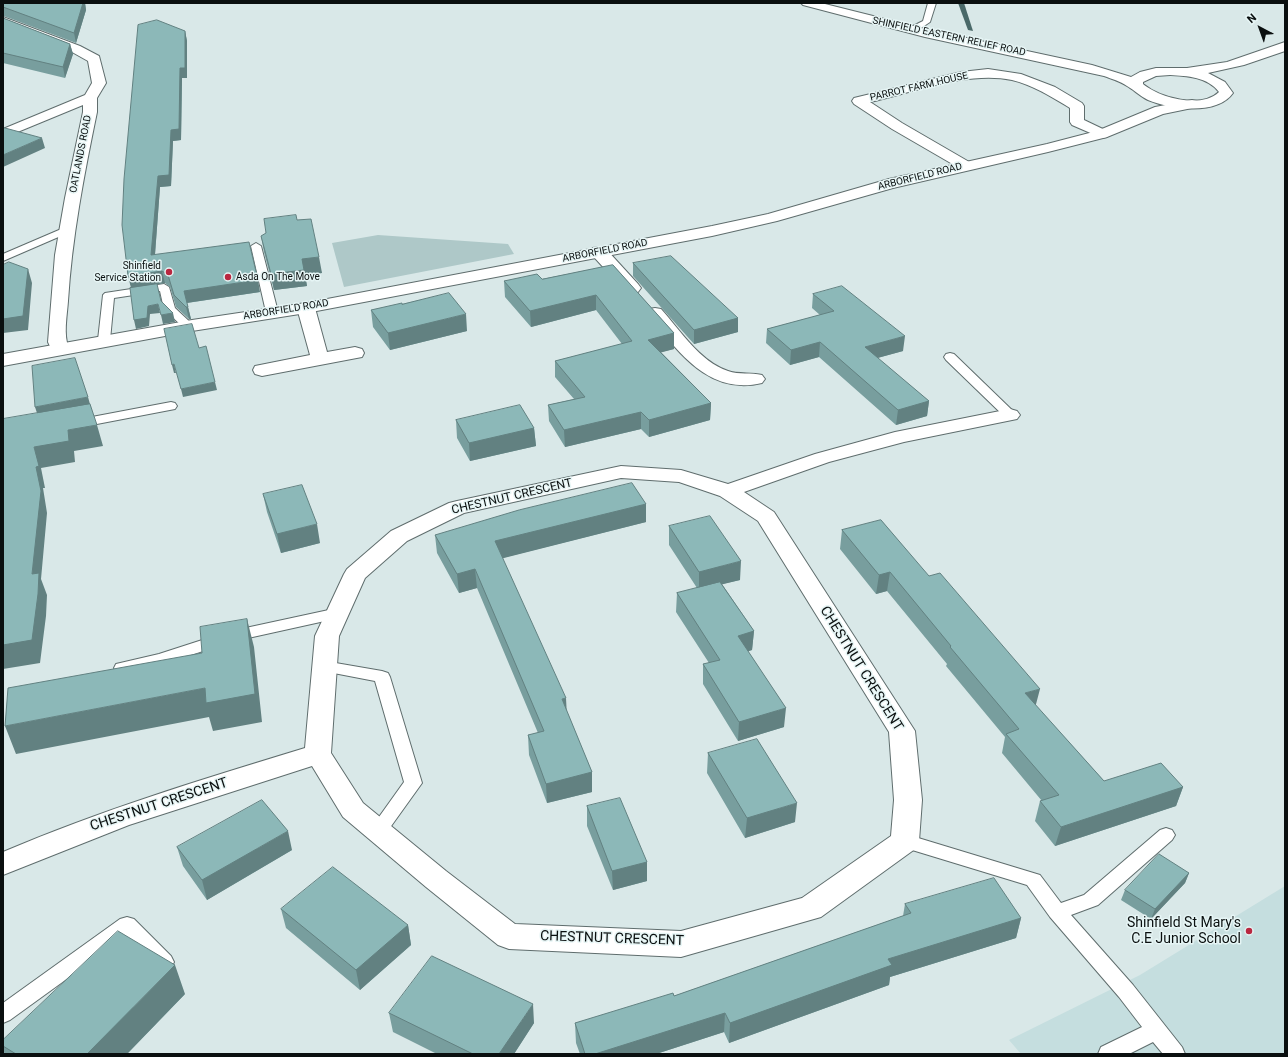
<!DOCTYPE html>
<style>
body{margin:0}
#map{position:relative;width:1288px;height:1057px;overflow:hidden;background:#d9e8e8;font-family:Roboto,sans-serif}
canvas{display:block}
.frame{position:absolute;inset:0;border:4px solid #0a0f0f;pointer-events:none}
.north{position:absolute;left:1240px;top:8px;width:40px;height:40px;-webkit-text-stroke:3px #e6f5f5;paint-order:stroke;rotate:319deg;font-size:11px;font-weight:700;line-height:16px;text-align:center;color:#0a0f0f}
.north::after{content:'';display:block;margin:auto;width:14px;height:18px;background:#0a0f0f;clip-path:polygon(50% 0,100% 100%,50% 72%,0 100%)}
</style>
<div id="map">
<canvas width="1288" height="1057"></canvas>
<div class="frame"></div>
<div class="north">N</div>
</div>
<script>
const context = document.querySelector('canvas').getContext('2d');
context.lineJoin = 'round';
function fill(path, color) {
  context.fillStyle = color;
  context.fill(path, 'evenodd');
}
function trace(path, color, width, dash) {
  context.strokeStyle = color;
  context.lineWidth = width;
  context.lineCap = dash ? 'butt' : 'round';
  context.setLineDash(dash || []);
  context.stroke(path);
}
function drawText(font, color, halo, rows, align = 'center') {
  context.font = font + ' Roboto,sans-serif';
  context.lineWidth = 3;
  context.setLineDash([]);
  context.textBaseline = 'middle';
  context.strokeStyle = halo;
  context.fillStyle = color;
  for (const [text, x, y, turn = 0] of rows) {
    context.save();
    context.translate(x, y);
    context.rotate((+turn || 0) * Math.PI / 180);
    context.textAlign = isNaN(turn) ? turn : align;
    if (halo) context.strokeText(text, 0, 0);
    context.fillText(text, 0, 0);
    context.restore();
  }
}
fill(new Path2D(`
 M1285,886v168h-264l-12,-14 131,-65z`), '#c5dedf');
fill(new Path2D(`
 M378,235l130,9 6,10 -170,33 -12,-44z`), '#aec8c8');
fill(new Path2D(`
 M958,3h6l9,28 -5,-1z`), '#4a6969');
const service = new Path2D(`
 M928,3h8l-6,19 -15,10h-6v-4l14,-7z
 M66,227l4,1 1,2 -1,2 -67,29v-7z
 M256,243l5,3 17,66 -2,2h-8l-2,-2 -15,-66z
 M164,284l5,3 6,21 17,16 2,2 -2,2h-8l-20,-19 -4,-18 -46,7 -4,42 -2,2h-8l-2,-2 5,-45 2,-2z
 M950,353l4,1 60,58 2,3 -2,3h-8l-60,-58 -2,-3 2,-3z
 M171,402l4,1 2,3 -2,3 -99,19 -4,-1 -2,-3 2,-3 4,-1z
 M338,608l5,1 3,4 -3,4 -113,25 -63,21 -45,10 -6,-1 -2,-4 2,-4 43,-10 68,-22z
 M324,661l58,10 6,2 2,4 32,106 -38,53 -6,2 -6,-2 -3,-5 35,-49 -29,-101 -57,-11 -2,-4 2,-4z
 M1166,828l6,2 3,5 -3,5 -74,65 -27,10 62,70 49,62 3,7h-22l-10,-12 -24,12h-31l3,-7 41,-20 -23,-30 -69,-80 -23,-32 -128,-39 -3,-5 3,-5 6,-2 135,41 21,28 23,-8 76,-65z
 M127,917l7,2 37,37 3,6 -3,6 -7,2 -7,-2 -31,-32 -116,84 -7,3v-20l117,-84z`);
const minor = new Path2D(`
 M3,17l77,29 19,10 7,27 -9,15v14c-13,63 -25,125 -29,189 -1,15 -5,34 1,48l-2,4 -7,2 -7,-2 -5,-11 7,-87 10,-57 18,-86v-7l-80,33v-9l82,-34 7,-12 -4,-22 -16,-9 -69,-27z
 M988,69l33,5 34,13 27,16 2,3v14l23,11 2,3 -2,3 -5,1 -30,-13 -2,-3v-14c-18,-11 -37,-23 -58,-28 -45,-9 -98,12 -142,22l32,21 69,40 2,3 -2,3 -5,1 -5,-1 -69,-40 -38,-25 -2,-3 2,-3 107,-26z
 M599,247l6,1 33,36 3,4 -3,4 -6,1 -6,-1 -33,-36 -2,-4 2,-4z
 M306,303l6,1 3,4 12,44 28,-5 7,2 2,4 -2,4 -100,19 -7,-2 -2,-4 2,-4 55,-11 -13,-47 3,-4z
 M655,308l6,1c19,21 39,53 67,62 11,4 23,1 34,4l3,4 -3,4c-54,13 -83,-32 -113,-66l-3,-4 3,-4z
 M1010,409l7,2 3,4 -3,4 -113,23 -75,20 -85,30 30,20 141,219 7,69 -3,41 -4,8 -94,68 -140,40 -172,-8 -11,-4 -72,-58 -83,-70 -31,-51 -183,59 -126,50v-23c98,-42 200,-73 302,-104l10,-112 29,-62 3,-5 44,-38 58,-28 8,-2 164,-35 60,4 47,14 87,-30 80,-22zM621,478l58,4 41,14 38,25 131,211 5,68 -3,36 -89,62 -121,33 -166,-7 -69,-53 -83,-68 -32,-50 8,-117 26,-58 42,-37 57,-28z`);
const secondary = new Path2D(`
 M1192,100l5,1 2,3 -2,3 -34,7 -56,23 -59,15 -155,36 -116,33 -65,15 -406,77 -114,18 -189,35v-12l189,-34 114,-17 406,-77 56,-12 121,-35 158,-35 50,-13 58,-24z`);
const primary = new Path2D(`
 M801,3h20l104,26 167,36 39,12 9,-5 16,-4h31l40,-6 58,-20v9l-41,14 -36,8 17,9 8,11c-16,23 -63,16 -85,7 -8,-4 -14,-10 -21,-14 -7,-5 -15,-7 -23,-10l-179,-39 -122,-32zM1170,75c17,1 38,2 49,17 -18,17 -59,6 -76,-8v-2l13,-6z`);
trace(service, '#5f6d6d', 2);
trace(minor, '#5f6d6d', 2);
trace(secondary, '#5f6d6d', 2);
trace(primary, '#5f6d6d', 2);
fill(service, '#fff');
fill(minor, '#fff');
fill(secondary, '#fff');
fill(primary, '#fff');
fill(new Path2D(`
 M5,3h80l1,7 -10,33 -72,-27h-1v-12z
 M3,18l67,26 3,10 -8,24 -62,-15z
 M185,31l2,10v37h-5l-1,62 -8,1 -2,45 -11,1 -5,68 105,37 -73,11 4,16h-2l-13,-12 -6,-20 -5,-4 -34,5z
 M297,220l25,53 -17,2 2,11 -33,4 -10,-38 -3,-16z
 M633,263l105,55v14l-44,12 -61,-68z
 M613,265l61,68v16l-13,3 50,51 -1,17 -61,17 -8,-8 -76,18 -16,-26 -1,-16 26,-6 -19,-22v-16l67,-17 -26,-34 -65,17 -26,-30 -1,-16 38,-2z
 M813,294l90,57 -26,7 52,43 -2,15 -31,9 -77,-68 -29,8 -24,-22 1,-14 53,-14 -8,-7z
 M402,304l65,27 -77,19 -17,-23 -2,-17z
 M456,420l78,8 2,18 -66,15 -13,-23z
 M263,494l57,49 -39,10 -14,-41z
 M646,504v18l-144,36 90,214v20l-45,11 -18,-48 -1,-20 10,-2 -61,-145 -18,5 -22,-40 -2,-18z
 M881,520l155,186 68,75 79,6 -7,19 -121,40 -20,-25 5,-20h2l-40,-48 3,-16 -59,-71 1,-2 -60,-73 -11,3 -36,-45 2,-19z
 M669,526l71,54 -18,4 32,47 -2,19 -4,1 36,76 -46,14 -35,-57v-20l6,-1 -33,-51 1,-19 20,-5 -28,-43z
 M708,753l87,69 -50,16 -38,-65z
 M587,806l60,56v19l-34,9 -26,-64z
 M177,847l115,3 -85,50 -24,-34z
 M1189,873l-4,10 -34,36 -30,-19 4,-10z
 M905,904l116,14 -5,20 -126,39 -1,8 -160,58 -5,-11 -68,22h-76l-4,-11 -1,-20 99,-27 229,-80z
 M281,909l127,16 3,20 -51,45 -74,-62z
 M185,994l-58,60h-122l-2,-3v-11z
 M389,1013l145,10 -20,31h-77l-44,-22z`), '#789e9e');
fill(new Path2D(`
 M83,3h2l1,7 -10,33 -2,-10z
 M185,31l2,10v37h-5l-1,62 -8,1 -2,45 -11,1 -6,80 -3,-12 7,-79 13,-46z
 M70,44l3,10 -8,24 -2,-11z
 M42,138l3,10 -42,19v-12z
 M319,257l3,16 -17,2 2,11 -33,4 -3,-16 31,-15z
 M28,269l4,14 -4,47 -25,3v-14z
 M162,271l3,12 -34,5 -3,-12z
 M258,280l2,12 -74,11 -2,-12z
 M596,295v15l-65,17 -1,-16z
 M158,304l2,9 -10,1 -1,12 -13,3 -2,-9 14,-14z
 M186,307h2l3,12h-2z
 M173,313l2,9 -12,2 -2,-9z
 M466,314l1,17 -77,19 -2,-17z
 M738,318v14l-44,12v-14z
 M674,333v16l-26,7v-16z
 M905,336l-2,15 -40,11 2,-15z
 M820,342l-1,15 -29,8 1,-15z
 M174,364l2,9h-2l-2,-8z
 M215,382l2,8 -34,7 -2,-8z
 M88,397l5,18 -52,10 -6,-18z
 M929,401l-2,15 -31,9 2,-15z
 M711,403l-1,17 -61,17v-17z
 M641,412v17l-76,18 -1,-17z
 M97,425l6,21 -29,5 1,11 -34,6 4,20h-2l4,25 -6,66 6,16 -1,21 -6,47 -37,6v-24l29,-71 4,-107 -2,-20 34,-17z
 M534,428l2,18 -66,15 -1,-18z
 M646,504v18l-150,38 -1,-19z
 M317,524l3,19 -39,10 -4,-19z
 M741,561l-1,19 -41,10v-18z
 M475,569l2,19 -18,5 -2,-19z
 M890,572l-3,19 -11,3 3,-19z
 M247,619l7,28 8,75 -49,9 -4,-14 -193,37 -11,-28 200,-38z
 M754,631l-2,19 -15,5 1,-19z
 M1040,689l-5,19 -10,-15z
 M566,698l1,19 -5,-18z
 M786,708l-2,19 -46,14 1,-19z
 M592,772v20l-45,11 -1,-19z
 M1183,787l-7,19 -121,40 6,-19z
 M797,803l-2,19 -50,16 2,-20z
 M288,831l4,19 -85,50 -5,-20z
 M647,862v19l-34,9 -1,-19z
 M1189,873l-4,10 -34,36 4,-10z
 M1021,918l-5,20 -126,39 -1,8 -160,58 1,-20 158,-64z
 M408,925l3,20 -51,45 -4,-20z
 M175,965l10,29 -58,60h-40z
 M533,1004l1,19 -20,31h-15z
 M725,1013l-1,19 -68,22h-61z`), '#628181');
const building = new Path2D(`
 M6,3h77l-9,30 -71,-26v-3z
 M3,18l67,26 -7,23 -60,-14z
 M157,20l28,11v37h-5l-1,61 -8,1 -2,45 -11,1 -7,79 98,-13 9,38 -74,11 4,16h-2l-12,-12 -6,-20 -6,-4 -34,5 -6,-51 2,-46 14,-154z
 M3,128h2l37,10 -39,17z
 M296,215l1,5 14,-1 8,38 -17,2 2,11 -33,4 -10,-38 5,-3 -2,-14z
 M671,256l67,62 -44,12 -61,-67z
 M9,262l19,7 -5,47 -20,3v-54z
 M613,265l61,68 -26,7 63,63 -62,17 -8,-8 -77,18 -16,-25 37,-8 -30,-36 77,-20 -36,-46 -66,16 -26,-30 33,-7 5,5z
 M157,284l4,17 12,12 -12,2 -3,-11 -10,2 -1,12 -13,2 -4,-32z
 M842,286l63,50 -40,11 64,54 -31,9 -78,-68 -29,8 -24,-21 67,-18 -21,-17z
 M449,293l17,21 -78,19 -17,-23 31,-7v1z
 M192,324l7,24 7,-2 9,36 -34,7 -7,-25 -2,1 -8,-36z
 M75,358l13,39 -53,10 -3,-41z
 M90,404l7,21 -29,5 1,11 -35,6 5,19 -3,1 5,24 -9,83 7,-1 -1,21 -6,46 -29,5v-226z
 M520,405l14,23 -65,15 -13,-23z
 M632,483l14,21 -151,37 71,157 -4,1 30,73 -46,12 -18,-49 16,-4 -69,-162 -18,5 -22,-39 84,-25z
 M302,485l15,39 -40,10 -14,-40z
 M710,516l31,45 -42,11 -30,-46z
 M881,520l48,56 11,-3 100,116 -15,4 79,88 57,-18 22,24 -122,40 -21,-26 19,-6 -53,-61 13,-5 -69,-82 1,-1 -61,-74 -11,3 -37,-45z
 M720,582l34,49 -16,5 48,72 -47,14 -36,-58 17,-4 -43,-67z
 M247,619l8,75 -49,9 -1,-15 -200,38 3,-38 194,-35 -2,-26z
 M757,739l40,64 -50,15 -39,-65z
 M620,798l27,64 -35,9 -25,-65z
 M262,800l26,31 -86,49 -25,-33z
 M1159,854l30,19 -34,36 -30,-19z
 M333,867l75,58 -52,45 -75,-61z
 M994,878l27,40 -133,41 4,6 -162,58 -5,-10 -130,41h-10l-10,-31 98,-30 1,3 237,-83 -6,-9z
 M118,931l57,34 -88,89h-71l-13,-8v-6z
 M432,956l101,48 -34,50h-26l-84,-41z`);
fill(building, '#8cb8b8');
trace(building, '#628181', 1);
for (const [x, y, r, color] of [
 [169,272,4,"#b92740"],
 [228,277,4,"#b92740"],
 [1249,931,4,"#b92740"]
]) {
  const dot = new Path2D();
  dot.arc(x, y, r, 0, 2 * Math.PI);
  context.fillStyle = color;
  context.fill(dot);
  trace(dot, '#e6f5f5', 1.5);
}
drawText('10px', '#0a0f0f', '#e6f5f5', [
 ["SHINFIELD EASTERN RELIEF ROAD",949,37,12],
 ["PARROT FARM HOUSE",919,87,-13],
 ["OATLANDS ROAD",81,154,-79],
 ["ARBORFIELD ROAD",920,177,-14],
 ["ARBORFIELD ROAD",605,251,-11],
 ["ARBORFIELD ROAD",286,310,-9]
]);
drawText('10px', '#0a0f0f', '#e6f5f5', [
 ["Shinfield",161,266],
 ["Service Station",161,278],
 ["Asda On The Move",236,277,"left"]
], 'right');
drawText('12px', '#0a0f0f', '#e6f5f5', [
 ["CHESTNUT CRESCENT",512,497,-13]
]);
drawText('14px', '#0a0f0f', '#e6f5f5', [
 ["CHESTNUT CRESCENT",861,669,58],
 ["CHESTNUT CRESCENT",159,805,-18],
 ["CHESTNUT CRESCENT",612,939,2]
]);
drawText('14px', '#0a0f0f', '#e6f5f5', [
 ["Shinfield St Mary's",1241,923],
 ["C.E Junior School",1241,939]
], 'right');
</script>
